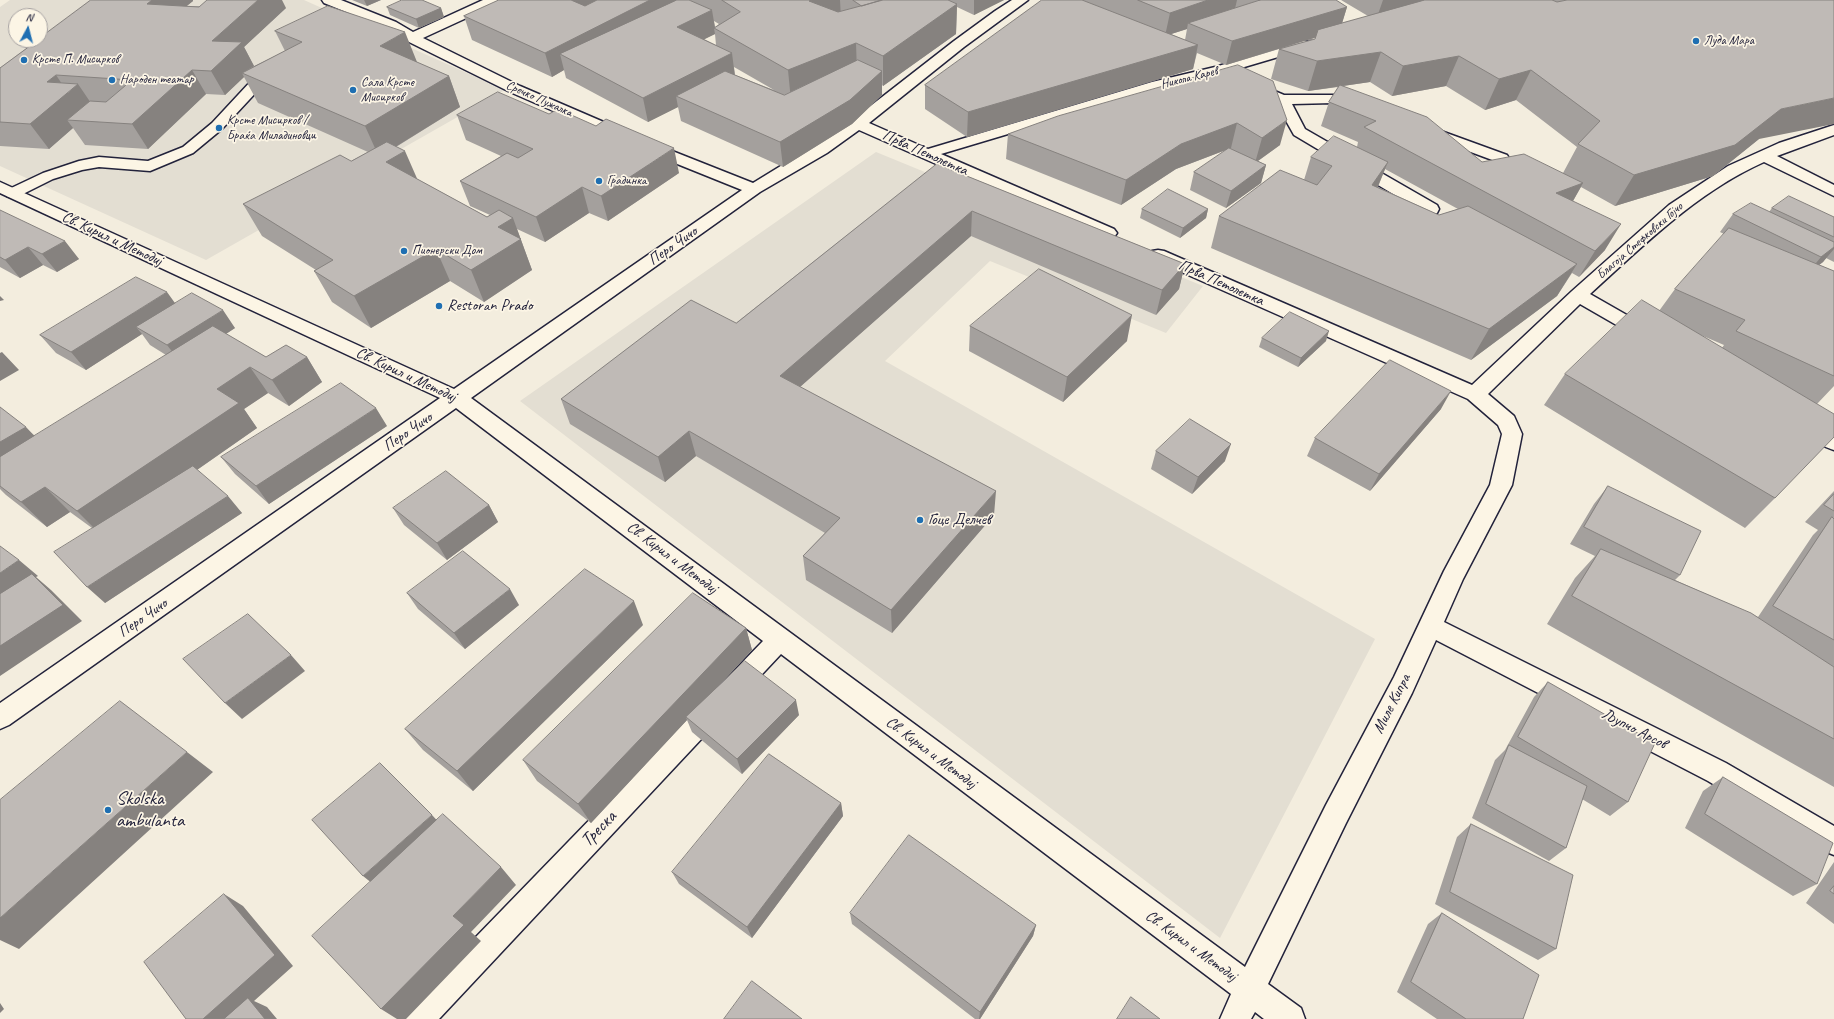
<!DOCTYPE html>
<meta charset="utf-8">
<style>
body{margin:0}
#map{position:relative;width:1834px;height:1019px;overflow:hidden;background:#f3edde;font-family:Caveat,sans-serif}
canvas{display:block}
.north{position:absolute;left:8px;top:8px;width:40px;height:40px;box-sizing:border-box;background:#fcf5e5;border:1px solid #a5a1a1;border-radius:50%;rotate:7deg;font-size:11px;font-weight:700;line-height:16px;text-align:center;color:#22223b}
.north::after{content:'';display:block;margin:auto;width:14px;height:18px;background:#1f6fb2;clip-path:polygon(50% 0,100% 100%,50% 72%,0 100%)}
</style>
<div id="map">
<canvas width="1834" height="1019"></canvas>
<div class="north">N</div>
</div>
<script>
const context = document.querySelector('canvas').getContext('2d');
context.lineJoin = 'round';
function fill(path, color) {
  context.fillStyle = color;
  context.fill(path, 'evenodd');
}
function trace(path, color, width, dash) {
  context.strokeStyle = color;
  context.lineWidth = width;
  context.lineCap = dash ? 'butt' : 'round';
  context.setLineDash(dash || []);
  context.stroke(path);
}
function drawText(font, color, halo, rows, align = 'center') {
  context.font = font + ' Caveat,sans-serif';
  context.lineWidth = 3.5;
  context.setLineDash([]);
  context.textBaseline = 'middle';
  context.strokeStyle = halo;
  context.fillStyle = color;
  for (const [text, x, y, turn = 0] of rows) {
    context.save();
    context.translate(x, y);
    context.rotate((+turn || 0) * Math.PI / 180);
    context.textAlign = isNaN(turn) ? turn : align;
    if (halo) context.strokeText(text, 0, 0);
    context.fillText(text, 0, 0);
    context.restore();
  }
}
fill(new Path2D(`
 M10,0h294l201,90 -299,170 -206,-94v-159zM16,16h24v24h-24z
 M876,152l327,134 -37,47 -176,-72 -105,100 490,278 -155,299 -700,-537z`), '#e3ded2');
const service = new Path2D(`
 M270,65l5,1 2,3 -2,3 -53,57 -29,24 -43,18 -51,-4 -17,3 -29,9 -34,17 -6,2 -6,-2 -2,-3 2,-3 36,-17 36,-12 20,-4 49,4 35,-14 29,-24 53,-57z`);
const minor = new Path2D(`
 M322,0h19l55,22 17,10 70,-32h18l-2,3 -76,35 97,48 137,59 96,38 88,-54 113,-88 41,-30 17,-11h16l-64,47 -95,76 59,26 224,-67 63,-15 87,-26h10l2,3 -2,3 -88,26 -62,15 -221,66 173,75 3,4 -3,4 -6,1 -6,-1 -243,-107 -32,23 -67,39 -289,206 774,569 81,-162 68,-128 50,-106 46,-86 12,-51 -4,-9 -30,-26 -316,-140 -3,-4 3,-4 6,-1 6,1 308,134 100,-94 97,-86 59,-39 51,-23 55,-18v10l-57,21 57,29v11l-70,-34c-67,30 -120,83 -174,132l63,36 2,4 -2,4 -7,2 -7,-2 -59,-34 -92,90 26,22 8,18 -10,51 -49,94 -19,43 282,141 108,63v29l-10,-4 -116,-70 -272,-141 -24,53 -66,130 -78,161 33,24 4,11h-41l-9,-7 -4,7h-31l11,-25 -450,-340 -342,365h-36l4,-11 356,-367 -307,-233 -447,317 -9,4v-26l440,-305 -440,-205v-11l454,207 288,-199 -97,-39 -135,-59 -103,-51 -21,-13 -62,-25z
 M1253,82l31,13h50l29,9 2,3 -2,3 -5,1 -25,-8 -41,1 13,25 132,76 2,4 -2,4 -6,1 -6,-1 -131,-78 -18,-32 -28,-14 -2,-3 2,-3z
 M1430,127l77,28 2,3 -2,3 -6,2 -6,-2 -70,-26 -3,-3 3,-3z
 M1805,418l7,2 22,12v18c-12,-4 -33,-14 -39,-25l3,-5z`);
trace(service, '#22223b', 3);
trace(minor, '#22223b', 3);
fill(service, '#fcf5e5');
fill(minor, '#fcf5e5');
fill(new Path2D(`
 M91,0h102v1l-7,5 100,2 -42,39 10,19 31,-15 -10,-20 142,31h-1l33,14 11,31 -64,40 21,32 70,38 3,-2 -20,-9 -10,-25 41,-25 -35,-16 -9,-25 222,58 -71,48 -19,-8 -44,29 -28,-13 15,41 -48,32 -34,-21 -79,47 -39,-26 -18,-31 2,-1 -54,-34 -19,-32 108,-43 17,-9 -110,-49 -14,-26 -19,18 -19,-1 -58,55 -63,-4 -12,-17 -24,21 -49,-3v-78z
 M352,0h29l-14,6z
 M499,0h190l2,1v-1h313l-30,15 -17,-8 -1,27 -73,52 -1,-1v10l-30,29 -69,43 -102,-46 -3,-14 -30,15 -82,-44 -2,-8 -12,7 -80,-37 -8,-24zM714,21l5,3 -4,3zM715,34l1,11 -12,-6zM734,67l40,23 -39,-15z
 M1042,0h294l11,7 -5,16 26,-7 -27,-16h493l-75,139 -46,37 -98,30 -34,-19 -8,14 32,49 -26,27 -7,-4 -15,23 -86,64 -260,-112 8,-32 85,-36 7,-23 46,-10 1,-5 -37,-16 8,-24 9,-15 -30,4 -37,-12 8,-30 -53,16 -29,-12 -4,16 -226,68 -42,-28v-24zM1187,29l-2,11 -14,-6zM1315,38v1l-28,7zM1370,82l22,14 54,-10 39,24 31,-10 61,47 -14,26 -81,-11 -139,-76zM1385,169l73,40 -19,6 -61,-28z
 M387,7l54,1 3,9 -25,11 -29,-13z
 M1273,81l7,64 -22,16 8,4 -5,18 -35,25 -36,-18 4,-18 32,-22 -50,19 -55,36 -115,-46 2,-25z
 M937,164l248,100 -6,25 -23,26 -185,-79 -171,151 194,128 -102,118 -86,-53 -3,-24 22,-23 -129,-77 -31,26 -95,-58 -9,-25 175,-76z
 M1772,208l62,9v45l-8,-4 -3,4 -4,3 15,6v115l-17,18 -42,94 -30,30 -201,-123 21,-31 94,-63 16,-22 49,-55 -4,-2 13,-18 36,-2zM1696,333l28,12 -2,3z
 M1142,209h66l-2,9 -26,20 -40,-20z
 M0,210l79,49 -22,13 -14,-7 -23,13 -20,-11z
 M175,303l60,25 -9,6 40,23h41l15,25 -33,24 -21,-13 -24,16 13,19 -60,42 45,43 -137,90 -13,-75 -22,-16 -23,15 -41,-32 -6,-6v-82l35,29 131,-81 -16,-10 -8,-11 -56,36 -30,-17 -16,-18z
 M970,326l157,15 -64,61 -94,-51z
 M1262,338l64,3 -28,26 -39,-20z
 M1441,409l-71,82 -63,-35 8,-18z
 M387,426l-118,78 -34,-30 -14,-17z
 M1156,451l69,10 -33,33 -41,-25z
 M1608,486l72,89 -5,5 83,37 55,-82 5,-5 -13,-8 29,-31v175h-1l1,1v120l-287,-163 28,-46 20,-22 -25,-12 24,-40z
 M489,505l9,17 -51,38 -43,-35 -11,-17z
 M407,593l112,12 -54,44 -47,-40z
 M643,625l-170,166 -50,-41 -18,-21z
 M746,628l6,22 -37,40 84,25 -57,59 -50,-42 -5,-12 -96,103 -54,-42 -14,-21z
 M1548,682l80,120 -18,14 -28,-17 -16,49 -17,13 -77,-43 23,-58 10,-10 29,-53z
 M1723,777l94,107 -24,12 -108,-68 18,-37z
 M841,803l2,13 -91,122 -73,-54 -7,-12z
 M1471,824l85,125 -18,11 -103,-56 22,-67z
 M1834,862v62l-28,-21z
 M850,913l186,12 -3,11 -53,83h-5l-123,-95z
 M1442,913l81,106h-86l-40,-27 31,-68z`), '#a4a09d');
fill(new Path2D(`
 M152,0h41v1l-33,27 -13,-24z
 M258,0h24l4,8 -42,39 10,19 -12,7 2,4 -19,18 -14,-24 1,-30z
 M364,0h17l-14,6z
 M572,0h38l-34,15z
 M648,0h32l-120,54 4,16 -12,7 -7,-24z
 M812,0h28l1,19 -32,-18z
 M974,0h30l-30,15z
 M1208,0h29l-3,13 -46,10 -1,6 -22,7 5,-23z
 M1383,0h74l-81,20z
 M957,4l-1,30 -73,52v-30z
 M1347,7l-7,23 -114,35 6,-24z
 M441,8l3,9 -25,11 -3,-9z
 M712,10l3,18h-1l1,6 -34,17 -4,-24z
 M405,32l12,30 -25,14 -12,-30z
 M856,43l1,30 -66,28 -3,-31z
 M1198,45l-5,24 -226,68 1,-25z
 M1381,52l-11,30 -62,9 9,-30z
 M732,53l3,24 -59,19 2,11 -30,15 -5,-24z
 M1459,56l-13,30 -54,10 11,-30z
 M192,70l14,24 -58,55 -16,-25z
 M1531,70l-15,30 -31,10 14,-31z
 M882,71v24l-30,29 -69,43 -3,-25z
 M56,75l12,18 10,-9 17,25 -28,11 6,8 -24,21 -19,-25 17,-42z
 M449,76l11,31 -81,50 -14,-31z
 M1834,98v26l-75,15 -46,37 -98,30 19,-31 147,-66z
 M1287,120l-7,25 -25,18 7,-25z
 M1237,123l-6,25 -55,21 -55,36 5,-25 55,-36z
 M674,148l5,25 -71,48 -7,-25z
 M405,151l14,32 -33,-21z
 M1388,162l-13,31 -3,-8z
 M1266,165l-5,18 -35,25 5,-17z
 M1583,183l-14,25 -13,-15z
 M582,187l7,26 -44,29 -9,-25z
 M1208,209l-2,9 -26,20 3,-10z
 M972,211l-1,25 -187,165 -4,-25z
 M513,218l19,52 -48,32 -13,-32 27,-43z
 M1621,224l-16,26 -26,27 16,-26z
 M65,241l14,18 -22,13 -15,-18z
 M28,247l15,18 -23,13 -15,-18z
 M1834,247v2l-11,13 -17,13 15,-18z
 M436,249l14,32 -79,47 -17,-32z
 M1185,264l-6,25 -23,26 6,-25z
 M1577,264l-20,32 -86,64 18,-31z
 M167,292l13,18 -44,17 6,7 -56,36 -15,-18z
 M0,296l4,4 -4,1z
 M223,310l12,18 -54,35 -14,-18z
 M1132,315l-5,26 -64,61 4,-25z
 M1329,331l-3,10 -28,26 3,-9z
 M2,352l17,18 -19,11v-28z
 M307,357l15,25 -33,24 -17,-26z
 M250,367l18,26 -24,16 13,19 -155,108 -25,-25 140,-122z
 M1451,391l-10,18 -71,82 9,-17z
 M376,408l11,18 -118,78 -13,-18z
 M26,427l17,18 -43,26v-29z
 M689,431l7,25 -31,26 -7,-25z
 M1231,444l-6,17 -33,33 6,-17z
 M45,487l25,25 -23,15 -26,-25z
 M996,491l-2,24 -102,118 -1,-23z
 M228,496l14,17 -137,90 -18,-16z
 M489,505l9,17 -51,38 -10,-17z
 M19,560l19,16 -2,1 15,13 31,31 -82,55v-103z
 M510,589l9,16 -54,44 -11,-16z
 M634,601l9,24 -170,166 -16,-20z
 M746,628l6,22 -64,69 -2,-2 1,3 -96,103 -13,-19z
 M291,655l14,16 -63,48 -17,-16z
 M796,700l3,15 -57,59 -5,-15z
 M187,752l26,20 -194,177 -19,-9v-22z
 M841,803l2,13 -91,122 -5,-11z
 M432,815l12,13 -66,60 -15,-12z
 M501,867l15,18 -45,47 10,9 -75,78h-9l-16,-10 72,-93z
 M224,894l19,12 50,60 -39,35 13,6 10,12h-74z
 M1036,925l-3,11 -53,83h-1l1,-7z
 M0,1003l4,6 -4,4z`), '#86827f');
const building = new Path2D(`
 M91,0h61l-5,4 52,3 8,-7h51l-46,41 30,1 -31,29 -19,-1 -60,54 -65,-4 23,-19 16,1 26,-22 -76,-5 -9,7 31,2 -48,40 -30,-2v-54l38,-28h2v-2z
 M402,0h20l19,8 -25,11 -29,-12z
 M499,0h72l14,6 12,-6h53l-105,53 -81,-37z
 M677,0h12l23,10 -35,17 55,26 -89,45 -83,-44z
 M722,0h90l-3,1 29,11 45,-12h65l9,4 -74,52 -27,-13 -68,27 -74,-42 26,-16z
 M853,0h28l-19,6z
 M1042,0h40l116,45 -230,67 -43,-27z
 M1138,0h70l-38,13z
 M1259,0h77l11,7 -115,34 -44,-18 72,-23z
 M1425,0h127l5,2 10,-2h267v98l-53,11 -46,36 -101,30 -56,-31 22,-23 -69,-51 -32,9 -40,-23 -56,10 -22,-14 -64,9 -38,-12 36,-10 3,-9z
 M328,6l77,26 -25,14 69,30 -84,50 -123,-53 60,-31 -27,-11z
 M858,60l24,11 -32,29 -70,42 -104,-46 49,-25 59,24z
 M1238,65l35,16 14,39 -25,18 -25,-15 -56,21 -55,36 -118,-46 50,-18z
 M1340,85l87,32 55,45 42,-8 59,29 -27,10 65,31 -26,27 -231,-124 12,-6 -47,-19z
 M498,92l51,22 9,-5 38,17 10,-7 68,29 -73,48 -19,-9 -46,30 -76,-36 47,-28 11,5 15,-9 -76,-34z
 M1334,136l54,26 -16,23 67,30 29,-9 109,58 -88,65 -270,-113 61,-46 37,15 15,-19 -21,-9z
 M387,142l18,9 -19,11 101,55 12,-7 14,8 -15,9 23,12 -50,31 -35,-21 -82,47 -40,-25 19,-11 -90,-56 97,-49 11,6z
 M1229,148l37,17 -35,26 -37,-19z
 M937,164l248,100 -23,26 -190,-79 -192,165 216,115 -105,119 -88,-54 37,-38 -151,-87 -31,26 -97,-58 130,-99 45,23z
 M1168,189l40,20 -25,19 -41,-19z
 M1789,196l45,21v20l-62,-29z
 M1751,203l83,39v5l-13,10 -88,-43z
 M0,210l65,31 -23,13 -14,-7 -23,13 -5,-3z
 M1729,228l105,43v105l-98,-45 9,-11 -70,-31z
 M1039,269l93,46 -65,62 -97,-51z
 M136,277l31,15 -96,60 -31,-17z
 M192,293l31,17 -56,35 -31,-18z
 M1642,300l192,114v23l-59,61 -210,-124z
 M1290,312l39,19 -28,27 -39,-20z
 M213,326l53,31 20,-12 21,12 -35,23 -22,-13 -33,22 22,14 -162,108 -32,-24 -24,15 -21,-16v-29z
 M1390,360l61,31 -72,83 -64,-36z
 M341,383l35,25 -120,78 -35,-29z
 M0,407l26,20 -26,15z
 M1190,419l41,25 -33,33 -42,-26z
 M193,466l35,30 -141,91 -33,-35z
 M446,471l43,34 -52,38 -44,-35z
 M1608,486l93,45 -21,44 -96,-48z
 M1834,494v17l-10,-6z
 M1832,517l2,2v121l-61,-34z
 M0,546l19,14 -19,13z
 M1601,549l150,64 83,54v72l-262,-143z
 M463,551l47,38 -56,44 -47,-40z
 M585,569l49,32 -177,170 -52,-42z
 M32,574l31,31 -63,41v-52z
 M693,593l53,35 -168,176 -55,-44z
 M248,614l43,41 -66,48 -42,-44z
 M745,661l51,39 -59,59 -51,-42z
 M1548,682l107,61 -27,59 -110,-65z
 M120,701l67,51 -187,166v-118z
 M1509,745l78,41 -21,62 -80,-44z
 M769,754l72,49 -94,124 -75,-55z
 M380,763l52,52 -69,61 -51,-56z
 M1723,777l110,66 -16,41 -112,-70z
 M443,814l58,53 -48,49 11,9 -83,84 -69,-73z
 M1471,824l102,51 -17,74 -106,-57z
 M909,835l127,90 -56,87 -130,-99z
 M1834,886v8l-4,-3z
 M224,894l51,61 -72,64h-17l-42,-57z
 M1442,913l97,62 -16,44h-57l-55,-37z
 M752,981l50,38h-78z
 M1131,997l29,22h-43z
 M248,998l17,21h-41z`);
fill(building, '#bfbab6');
trace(building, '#86827f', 1);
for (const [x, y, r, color] of [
 [1696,41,4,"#1f6fb2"],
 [24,60,4,"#1f6fb2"],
 [112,80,4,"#1f6fb2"],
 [353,90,4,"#1f6fb2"],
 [219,128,4,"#1f6fb2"],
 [599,181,4,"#1f6fb2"],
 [404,251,4,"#1f6fb2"],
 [439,306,4,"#1f6fb2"],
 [920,520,4,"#1f6fb2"],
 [108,810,4,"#1f6fb2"]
]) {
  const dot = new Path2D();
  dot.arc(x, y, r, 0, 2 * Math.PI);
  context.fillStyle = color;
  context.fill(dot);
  trace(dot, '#fcf5e5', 1.5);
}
drawText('13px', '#22223b', '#fcf5e5', [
 ["Луда Мара",1704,41],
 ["Крсте П. Мисирков",32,60],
 ["Народен театар",120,80],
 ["Сала Крсте",361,83],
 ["Мисирков",361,98],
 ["Крсте Мисирков /",227,121],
 ["Браќа Миладиновци",227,136],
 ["Градинка",607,181],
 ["Пионерски Дом",412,251]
], 'left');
drawText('13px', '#22223b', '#fcf5e5', [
 ["Никола Карев",1189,78,-14],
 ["Сречко Пужалка",539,99,24],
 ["Благоја Стефковски Гојчо",1640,241,-41]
]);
drawText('16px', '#22223b', '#fcf5e5', [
 ["Прва Петолетка",925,153,24],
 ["Св. Кирил и Методиј",112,239,25],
 ["Перо Чичо",673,246,-35],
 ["Прва Петолетка",1221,283,24],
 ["Св. Кирил и Методиј",406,375,25],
 ["Перо Чичо",408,432,-35],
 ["Св. Кирил и Методиј",672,558,37],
 ["Перо Чичо",143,618,-35],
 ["Миле Кипра",1392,704,-63],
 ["Љупчо Арсов",1634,729,27],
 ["Св. Кирил и Методиј",931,753,37],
 ["Св. Кирил и Методиј",1191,946,36]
]);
drawText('16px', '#22223b', '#fcf5e5', [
 ["Restoran Prado",447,306],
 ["Гоце Делчев",928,520]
], 'left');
drawText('19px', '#22223b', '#fcf5e5', [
 ["Skolska",116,799],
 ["ambulanta",116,821]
], 'left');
drawText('19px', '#22223b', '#fcf5e5', [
 ["Треска",599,829,-46]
]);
</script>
